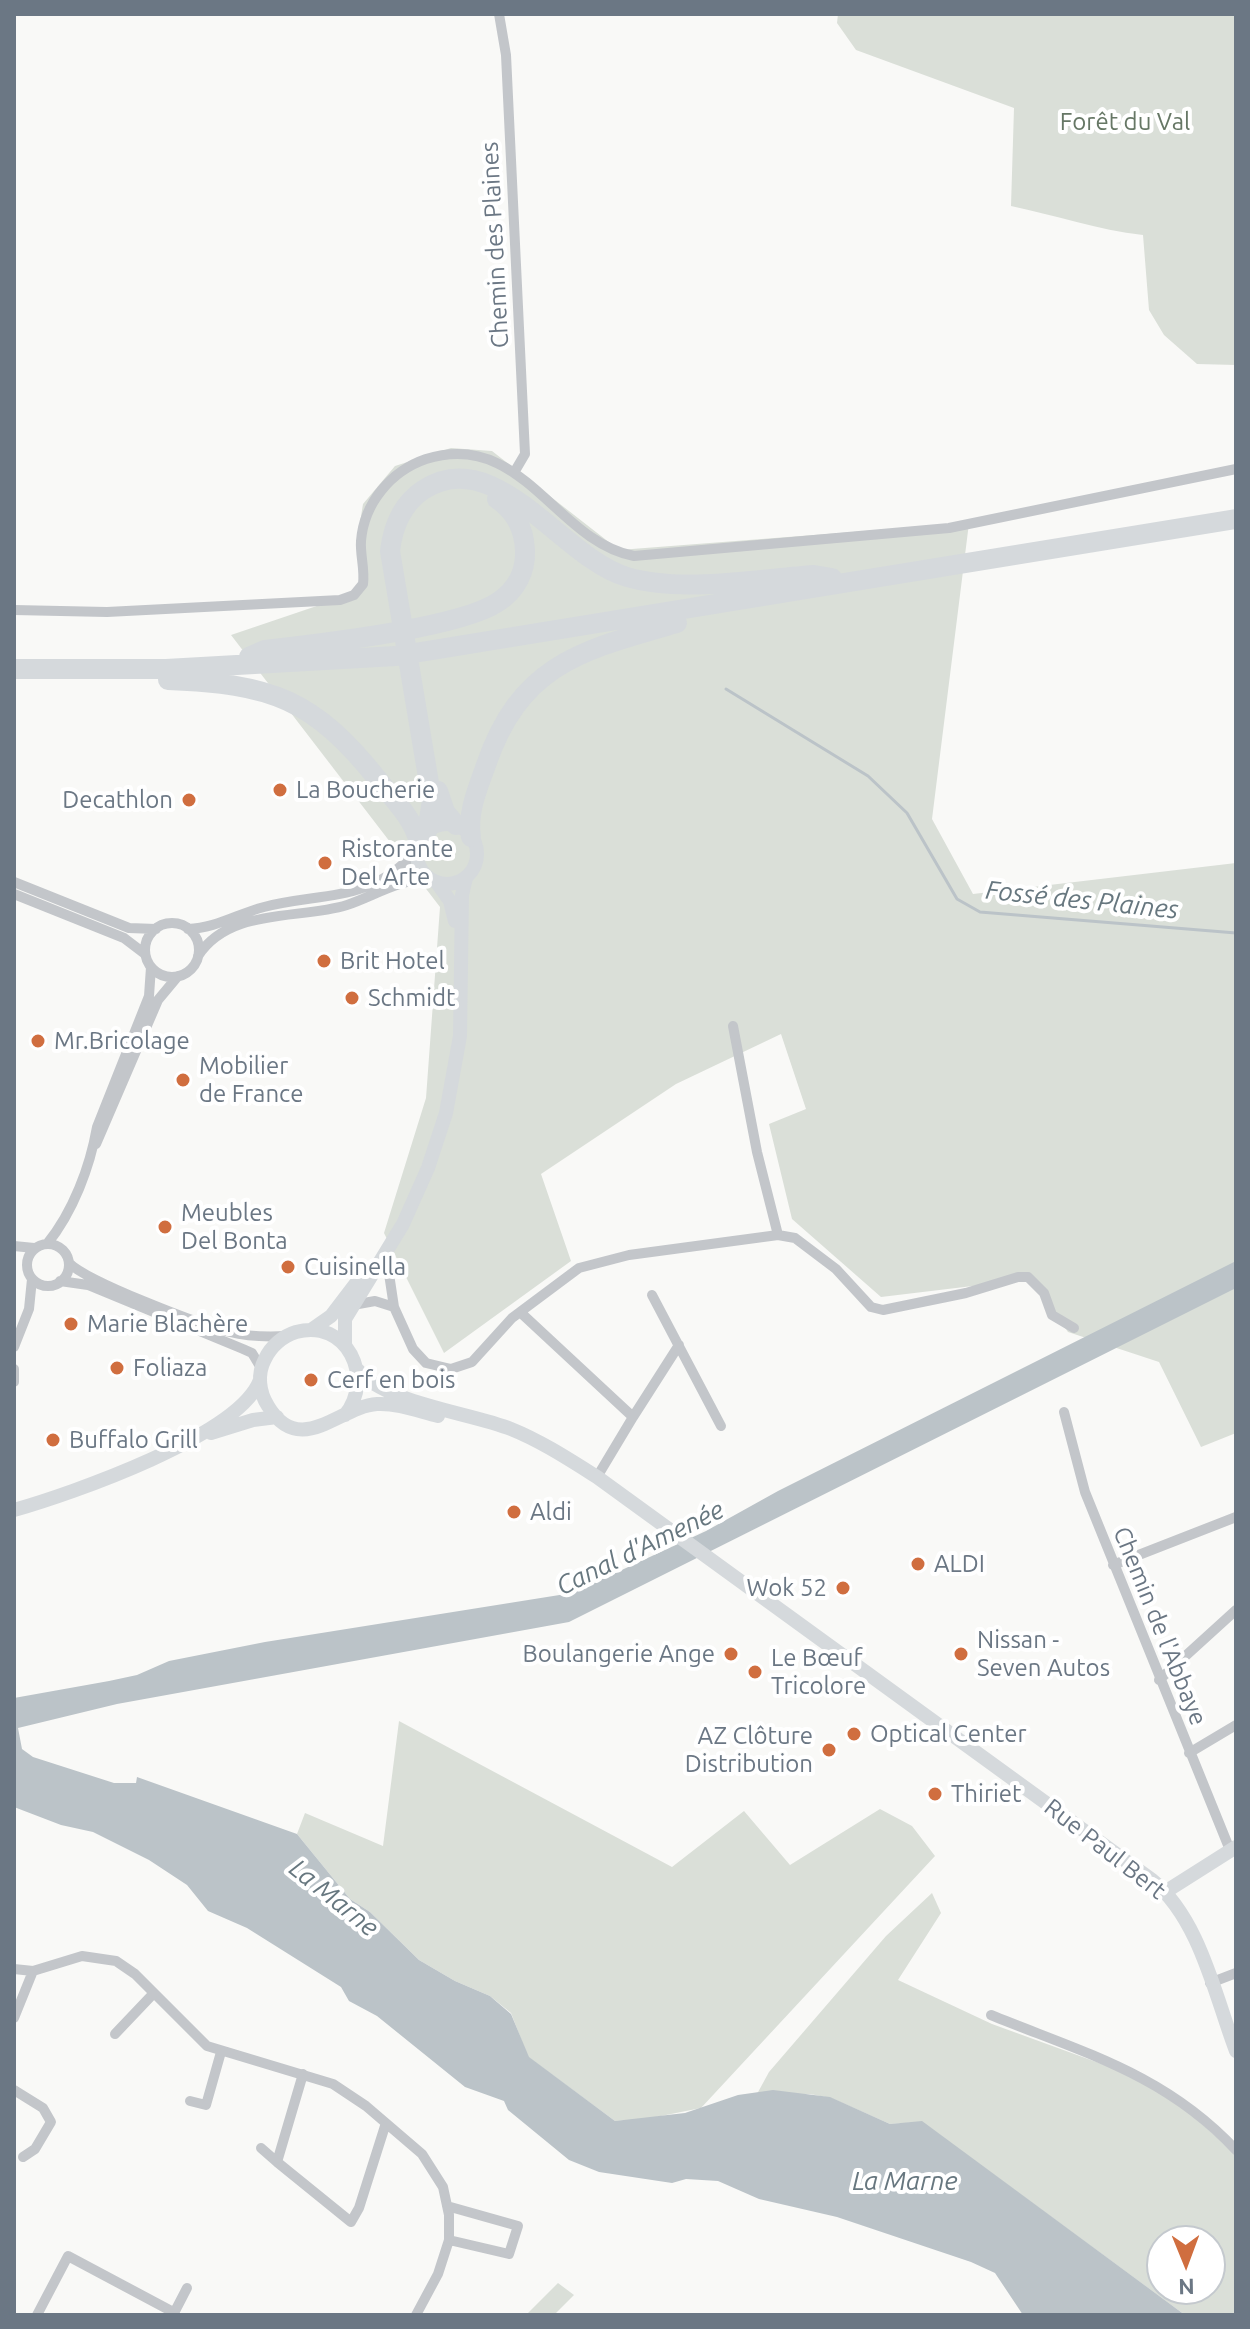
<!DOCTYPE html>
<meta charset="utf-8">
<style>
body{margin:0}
#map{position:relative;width:1250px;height:2329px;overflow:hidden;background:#f9f9f7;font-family:Ubuntu,sans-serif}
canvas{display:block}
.frame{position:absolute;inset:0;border:16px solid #6b7784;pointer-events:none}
.north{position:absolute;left:1146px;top:2225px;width:80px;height:80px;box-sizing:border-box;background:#fff;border:2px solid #c4c9ce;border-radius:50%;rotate:179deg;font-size:22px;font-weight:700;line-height:32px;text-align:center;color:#6b7784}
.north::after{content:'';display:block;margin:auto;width:28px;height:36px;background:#d06e3f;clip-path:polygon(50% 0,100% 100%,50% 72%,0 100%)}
</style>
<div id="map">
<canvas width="1250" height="2329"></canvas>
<div class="frame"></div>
<div class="north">N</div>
</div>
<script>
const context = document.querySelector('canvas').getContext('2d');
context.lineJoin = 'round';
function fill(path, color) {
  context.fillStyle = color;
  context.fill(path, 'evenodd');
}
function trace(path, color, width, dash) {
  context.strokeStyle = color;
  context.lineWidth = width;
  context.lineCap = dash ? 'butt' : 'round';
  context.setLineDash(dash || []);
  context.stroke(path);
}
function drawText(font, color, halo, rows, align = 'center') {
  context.font = font + ' Ubuntu,sans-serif';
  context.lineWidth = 8;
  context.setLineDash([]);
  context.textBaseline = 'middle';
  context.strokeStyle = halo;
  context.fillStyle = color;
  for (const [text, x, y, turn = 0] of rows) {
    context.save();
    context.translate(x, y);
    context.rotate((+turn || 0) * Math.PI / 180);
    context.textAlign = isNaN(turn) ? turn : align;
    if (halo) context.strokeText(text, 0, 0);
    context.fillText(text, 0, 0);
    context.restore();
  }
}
fill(new Path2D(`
 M838,14h398v351l-39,-1 -33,-29 -15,-25 -6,-75c-45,-5 -88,-20 -132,-29l3,-98 -158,-58 -19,-27z
 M451,448l41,3 127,99 350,-27 -37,296 41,75 263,-31v570l-35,14 -42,-85 -91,-30 -37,-53 -150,18 -89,-78 -23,-95 37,-15 -25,-75 -105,50 -135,90 30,87 -127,92 -60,-120 42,-135 14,-191 -209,-272 130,-44 -3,-56 5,-31 32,-38z
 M399,1721l273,146 72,-56 46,54 90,-56 32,17 23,30 -234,252 -55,11 -31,2 -87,-64 -17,-44 -21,-17 -35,-15 -36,-21 -49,-48 -20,-13 -53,-65 8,-21 78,33z
 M932,1893l9,20 -43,67 94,44 140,51 46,28 58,51v161h-51l-263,-193 -32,2 -59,-26 -21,-4h-53l12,-22 117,-136zM1162,2241h48v48h-48z
 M558,2283l16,12 -20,20h-28z`), '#dadfd8');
fill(new Path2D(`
 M1236,1261v27l-667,334 -452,82 -99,24 4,21 11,8 81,26h22l1,-6 160,57 53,65 20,13 49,48 36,21 35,15 21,18 18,43 86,64 70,-8 53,-18 35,-5 57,7 60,27 32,-3 263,194h-162l-28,-42 -24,-11 -134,-45 -78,-18 -41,-18 -32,-2 -14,4 -73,-11 -30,-12 -61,-50 -4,-9 -39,-14 -88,-71 -28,-15 -8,-14 -94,-59 -39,-17 -21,-26 -38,-25 -56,-28 -32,-7 -47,-18v-109l95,-17 28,-6 32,-14 96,-19 307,-49 134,-62 72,-40z`), '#bbc3c8');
trace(new Path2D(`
 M726,689l142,87 39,37 50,86 23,13 256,21`), '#bbc3c8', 3);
trace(new Path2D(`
 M499,14l7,41 19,399 -10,17
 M14,610l93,2 233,-12 14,-5 9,-11c2,-15 -3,-29 -2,-43 3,-38 30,-70 65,-82 97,-30 129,82 208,97l315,-28 287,-59
 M14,882l115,46 27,1
 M14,894l110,44 21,16
 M145 950a27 27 0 1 1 54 0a27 27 0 1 1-54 0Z
 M188,929c28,-1 49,-15 76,-22 58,-15 107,-4 152,-56
 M198,956c32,-49 101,-36 149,-51 27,-9 52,-26 82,-26
 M733,1026l24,126 21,83
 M96,1144l62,-144 20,-24
 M47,1244c26,-32 43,-77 50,-117l52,-131 2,-29
 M27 1265a21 21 0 1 1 42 0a21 21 0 1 1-42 0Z
 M14,1246l20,2
 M386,1254l8,53 19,42 13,14 25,6 21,-7 40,-44 67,-50 50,-13 149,-20 17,3 41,31 35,38 12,3 83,-17 52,-16h10l16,16 8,22 22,13
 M69,1263c19,19 131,62 161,69 19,5 36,5 56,4
 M60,1281l28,4 155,64 9,4 9,15
 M652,1295l69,131
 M353,1305l22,-4 19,6
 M520,1312l113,105 46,-72
 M14,1347l15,-38 3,-30
 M14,1369v13
 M1064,1412l21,80 145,358
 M597,1477l36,-60
 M1113,1565l123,-48
 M1159,1680l77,-70
 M1189,1753l47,-28
 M14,1969l19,2
 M1210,1983l26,-10
 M991,2015c93,38 174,59 245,135
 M14,2018l19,-47 49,-15 34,5 19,13 72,72 126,38 33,22 56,48 21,33 6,28v25l-11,34 -22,41
 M115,2034l38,-40
 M303,2074l-26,88 74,60 8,-14 26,-82
 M14,2090l29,18 8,14 -16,27 -12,8
 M190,2101l16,4 15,-53
 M261,2148l16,14
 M447,2206l71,20 -9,28 -60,-14
 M37,2315l31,-59 107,57
 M173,2315l14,-27`), '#c3c6ca', 10);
trace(new Path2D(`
 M417 854a30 30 0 1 1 60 0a30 30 0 1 1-60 0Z
 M437,883l13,18 5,20
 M311,1330l20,-14 29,-38
 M345,1345v-26l58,-95 25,-56 18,-55 14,-77 2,-141 4,-17
 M358,1370c26,33 113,43 153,59 30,12 59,31 86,48l555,403c48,39 63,116 84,171
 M345,1415c30,-37 2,-97 -49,-83 -13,4 -25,14 -31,27 -8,15 -6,33 3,47 32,53 72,0 109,-2 21,-1 41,7 61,12
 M211,1433l42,-13 24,-3
 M14,1510c56,-16 225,-74 246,-130
 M1165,1892l71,-45`), '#d5d9dc', 14);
trace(new Path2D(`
 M249,657l16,-7c51,-6 195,-22 233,-48 18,-12 28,-30 27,-52 -1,-21 -10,-39 -28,-51
 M14,669h152l230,-13 840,-137
 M168,680c103,4 145,18 211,101 15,19 34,37 40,61
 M438,791l7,21 11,13
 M427,831l5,-30 -42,-250c3,-25 12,-47 33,-61 73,-48 138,68 204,87 54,16 131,2 187,-2l18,3
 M471,837c-4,-25 7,-49 15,-72 35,-102 97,-115 191,-142`), '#d5d9dc', 20);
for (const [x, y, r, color] of [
 [280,790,8,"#d06e3f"],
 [189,800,8,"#d06e3f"],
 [325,863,8,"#d06e3f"],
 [324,961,8,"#d06e3f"],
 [352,998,8,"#d06e3f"],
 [38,1041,8,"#d06e3f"],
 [183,1080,8,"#d06e3f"],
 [165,1227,8,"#d06e3f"],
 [288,1267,8,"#d06e3f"],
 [71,1324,8,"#d06e3f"],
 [117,1368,8,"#d06e3f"],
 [311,1380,8,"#d06e3f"],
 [53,1440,8,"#d06e3f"],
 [514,1512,8,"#d06e3f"],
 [918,1564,8,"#d06e3f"],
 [843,1588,8,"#d06e3f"],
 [731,1654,8,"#d06e3f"],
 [961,1654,8,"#d06e3f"],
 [755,1672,8,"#d06e3f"],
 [854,1734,8,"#d06e3f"],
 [829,1750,8,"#d06e3f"],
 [935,1794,8,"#d06e3f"]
]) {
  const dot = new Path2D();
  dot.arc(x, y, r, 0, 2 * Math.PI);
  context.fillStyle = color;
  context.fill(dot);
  trace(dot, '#fff', 3);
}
drawText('24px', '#667765', '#fff', [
 ["Forêt du Val",1125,122]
]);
drawText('24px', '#6b7784', '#fff', [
 ["Chemin des Plaines",495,245,-93],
 ["Chemin de l'Abbaye",1160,1626,68],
 ["Rue Paul Bert",1105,1849,38]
]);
drawText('24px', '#6b7784', '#fff', [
 ["La Boucherie",296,790],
 ["Decathlon",173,800,"right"],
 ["Ristorante",341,849],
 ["Del Arte",341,877],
 ["Brit Hotel",340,961],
 ["Schmidt",368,998],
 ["Mr.Bricolage",54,1041],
 ["Mobilier",199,1066],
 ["de France",199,1094],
 ["Meubles",181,1213],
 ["Del Bonta",181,1241],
 ["Cuisinella",304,1267],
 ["Marie Blachère",87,1324],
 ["Foliaza",133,1368],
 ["Cerf en bois",327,1380],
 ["Buffalo Grill",69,1440],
 ["Aldi",530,1512],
 ["ALDI",934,1564],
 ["Wok 52",827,1588,"right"],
 ["Nissan -",977,1640],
 ["Seven Autos",977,1668],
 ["Boulangerie Ange",715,1654,"right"],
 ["Le Bœuf",771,1658],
 ["Tricolore",771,1686],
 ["Optical Center",870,1734],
 ["AZ Clôture",813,1736,"right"],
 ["Distribution",813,1764,"right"],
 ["Thiriet",951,1794]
], 'left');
drawText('italic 26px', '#67777f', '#fff', [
 ["Fossé des Plaines",1082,900,6],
 ["Canal d'Amenée",640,1548,-26],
 ["La Marne",334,1898,39],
 ["La Marne",905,2181]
]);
</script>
